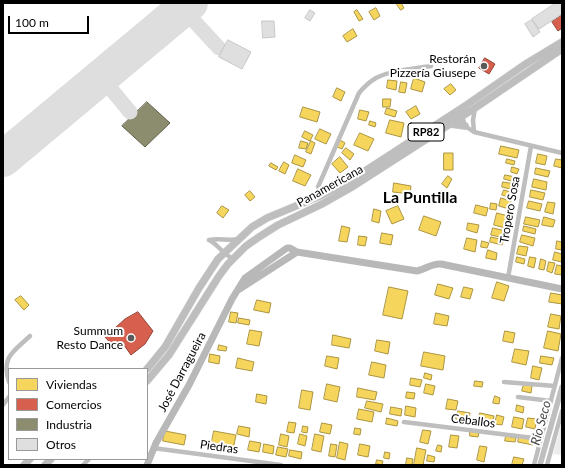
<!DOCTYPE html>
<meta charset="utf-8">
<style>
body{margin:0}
#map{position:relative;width:565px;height:468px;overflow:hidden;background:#fff;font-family:Lato,sans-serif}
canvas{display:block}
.frame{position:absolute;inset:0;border:4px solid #000;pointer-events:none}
.legend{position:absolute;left:8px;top:368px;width:140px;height:92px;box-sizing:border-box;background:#fff;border:1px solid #999;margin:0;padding:5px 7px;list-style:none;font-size:12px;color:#000}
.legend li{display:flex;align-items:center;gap:8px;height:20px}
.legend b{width:20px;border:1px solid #999}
.scale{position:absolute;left:8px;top:16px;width:81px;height:18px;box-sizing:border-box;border:2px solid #000;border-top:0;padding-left:5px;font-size:12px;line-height:14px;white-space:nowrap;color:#000;-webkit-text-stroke:3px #fff;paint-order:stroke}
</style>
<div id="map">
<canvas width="565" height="468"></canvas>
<div class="frame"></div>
<ul class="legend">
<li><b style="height:11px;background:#f6d55c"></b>Viviendas</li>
<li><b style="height:11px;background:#d6604d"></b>Comercios</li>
<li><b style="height:11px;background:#8c8c6e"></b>Industria</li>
<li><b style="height:11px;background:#dfdfdf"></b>Otros</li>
</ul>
<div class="scale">100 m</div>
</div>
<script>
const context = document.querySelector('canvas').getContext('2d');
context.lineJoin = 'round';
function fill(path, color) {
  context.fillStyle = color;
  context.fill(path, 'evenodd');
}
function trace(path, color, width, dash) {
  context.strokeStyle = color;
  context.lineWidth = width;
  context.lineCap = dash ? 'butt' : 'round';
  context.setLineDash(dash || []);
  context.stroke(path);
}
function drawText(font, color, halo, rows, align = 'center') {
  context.font = font + ' Lato,sans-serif';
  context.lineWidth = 4;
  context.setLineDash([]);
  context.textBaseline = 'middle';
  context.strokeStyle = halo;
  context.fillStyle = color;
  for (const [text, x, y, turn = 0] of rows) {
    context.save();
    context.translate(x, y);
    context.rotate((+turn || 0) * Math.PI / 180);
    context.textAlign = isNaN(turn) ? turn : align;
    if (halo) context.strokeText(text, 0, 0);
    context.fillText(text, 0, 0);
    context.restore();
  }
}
fill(new Path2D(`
 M562,421v34l-9,-1z`), '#ececec');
const homes = new Path2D(`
 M396,3h5l3,5 -3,2z
 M376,8l4,8 -6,4 -5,-8z
 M357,10l6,9 -4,2 -5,-9z
 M353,29l4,7 -10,6 -4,-6z
 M414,78l11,4 -3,10 -11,-3z
 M388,80l9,1 -1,9 -9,-2z
 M401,82l6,1 -2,10 -6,-1z
 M451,84l5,6 -6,5 -6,-6z
 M337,88l8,4 -4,9 -8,-4z
 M383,99h8l-1,8h-7z
 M416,106l4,8 -9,5 -5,-7z
 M303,107l17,5 -3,10 -17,-5z
 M387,108l10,3 -2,6 -10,-3z
 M360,110l9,2 -3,9 -8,-2z
 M390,120l14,3 -3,14 -15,-4z
 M370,121l6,2 -1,4 -6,-2z
 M320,129l11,5 -5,10 -11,-5z
 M305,131l8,4 -3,6 -8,-4z
 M360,133l14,6 -6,12 -14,-6z
 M340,140l5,3 -3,6 -5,-2z
 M301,141l7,2 -2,6 -7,-1z
 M311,141l4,2 -4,11 -5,-2z
 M501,146l18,4 -2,8 -18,-4z
 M346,148l8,6 -4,6 -8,-7z
 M444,153h9v17h-9z
 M538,154l9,2 -2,9 -9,-2z
 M295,155l11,5 -3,7 -11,-4z
 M340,157l8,10 -8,6 -8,-9z
 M507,159l8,2 -1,4 -8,-2z
 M556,159l6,1v8l-8,-2z
 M284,162l5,3 -4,9 -6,-3z
 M271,163l7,4 -2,3 -7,-4z
 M512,167l7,2 -2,5 -6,-2z
 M536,168l14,3 -2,6 -13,-3z
 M298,169l13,6 -6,11 -12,-5z
 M505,175l11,2 -1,5 -11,-3z
 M448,176l4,3 -5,9 -5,-4z
 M534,179l13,3 -1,8 -14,-3z
 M503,182l12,2 -1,6 -12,-3z
 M394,183l17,3 -1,8 -17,-2z
 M504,190l10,3 -2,5 -10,-3z
 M531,190l14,3 -2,7 -13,-3z
 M250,191l5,6 -5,4 -5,-6z
 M501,198l10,3 -2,8 -10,-3z
 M529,201l13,3 -2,7 -13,-3z
 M548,202l7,1 -2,11 -8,-2z
 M491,203l6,1 -1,6 -6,-1z
 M476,205l12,3 -2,8 -12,-3z
 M222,206l7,4 -6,8 -6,-5z
 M398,206l6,13 -12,5 -6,-13z
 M374,209l7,2 -2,12 -7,-2z
 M497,213l11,3 -3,12 -11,-3z
 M424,216l17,6 -5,14 -17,-6z
 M526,217l14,3 -2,7 -14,-3z
 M544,217l11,3 -2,7 -11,-2z
 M468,223l11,2 -2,8 -10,-3z
 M342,226l8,2 -3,14 -8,-1z
 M524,226l12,3 -1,5 -12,-3z
 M493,228l13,3 -2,7 -13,-3z
 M382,233l11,2 -2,10 -11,-2z
 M522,235l13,3 -2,8 -13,-4z
 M359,236l8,1 -2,9 -7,-1z
 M491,237l13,3 -2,5 -12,-3z
 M467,238l10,2 -2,12 -11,-3z
 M482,241l7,2 -2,5 -6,-1z
 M557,241l5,1v8l-6,-1z
 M519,246l9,1 -2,9 -9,-2z
 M488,250l9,3 -1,7 -10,-2z
 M555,252l7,2v8l-9,-2z
 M517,257l8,2 -1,5 -8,-2z
 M530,257l6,1 -2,10 -6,-2z
 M541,259l5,2 -2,9 -5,-1z
 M549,262l6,1 -3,10 -5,-2z
 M557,265l5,1v9l-7,-1z
 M497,282l12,4 -5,15 -12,-3z
 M438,284l15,4 -4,11 -14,-4z
 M389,287l19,4 -6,28 -19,-4z
 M464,287l9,2 -3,10 -9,-2z
 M551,293l11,2v9l-13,-2z
 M21,296l8,9 -5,5 -9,-10z
 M257,300l14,3 -2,10 -15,-3z
 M231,312l7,1 -2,10 -7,-1z
 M436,313l13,3 -2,10 -13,-2z
 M551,314l10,2 -2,13 -11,-2z
 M239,318l11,2 -1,5 -11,-2z
 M250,330l12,2 -3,14 -12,-2z
 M505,331l10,2 -2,10 -10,-2z
 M548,331l13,3 -3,17 -14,-3z
 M333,335l18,4 -2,9 -17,-3z
 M377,340l13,2 -2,12 -13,-3z
 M219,345l8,2 -1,4 -8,-1z
 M515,349l14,2 -3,14 -14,-3z
 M424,352l21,4 -2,14 -22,-4z
 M210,354l10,2 -1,8 -10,-2z
 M327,356l12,2 -2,11 -12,-3z
 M541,356l13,2 -2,7 -12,-2z
 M238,358l16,4 -2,9 -16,-3z
 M372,362l14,3 -2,13 -15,-3z
 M533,366l9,2 -3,12 -8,-2z
 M425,373l7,2 -1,5 -7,-2z
 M411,378l11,2 -2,7 -10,-2z
 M475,381l8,1 -1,5 -8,-1z
 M327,384l13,3 -3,15 -13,-3z
 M426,384l9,2 -2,9 -9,-2z
 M524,384l8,2 -1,7 -9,-2z
 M358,388l19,4 -2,8 -18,-3z
 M302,390l11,2 -3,18 -11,-2z
 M407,392l8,1 -1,6 -8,-1z
 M257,394l10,2 -1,8 -10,-2z
 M495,396l5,2 -1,6 -6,-1z
 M448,399l10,2 -2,9 -10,-1z
 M367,401l16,3 -2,8 -16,-4z
 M517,405l7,2 -1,6 -7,-2z
 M406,406l10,2 -1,9 -10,-2z
 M391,407l11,2 -1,7 -11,-2z
 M359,409l15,3 -2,10 -15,-3z
 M458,411l12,2 -1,8 -13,-2z
 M480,413l14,3 -2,7 -14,-3z
 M497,415l7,2 -2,8 -7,-1z
 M514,417l10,2 -2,10 -10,-2z
 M387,418l11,3 -1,5 -11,-2z
 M528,418l9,1 -2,10 -9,-2z
 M289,422l7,1 -2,10 -7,-1z
 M322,423l10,2 -2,9 -10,-2z
 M239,426l11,2 -1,9 -12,-3z
 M303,426l5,1 -1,6 -5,-1z
 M355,428l6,1 -1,6 -6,-1z
 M423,430l8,1 -3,13 -8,-2z
 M165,431l21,4 -2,10 -21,-4z
 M214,431l22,4 -3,15 -22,-4z
 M470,431l9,2 -1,4 -8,-1z
 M281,434l8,2 -2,11 -8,-2z
 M300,434l7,2 -2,10 -7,-2z
 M315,434l9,2 -3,16 -9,-2z
 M451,435l8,1 -2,12 -8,-1z
 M506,436l10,2 -1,4 -10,-1z
 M519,437l15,3 -1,5 -15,-3z
 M250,441l11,2 -2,9 -11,-2z
 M340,442l8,2 -3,16 -8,-2z
 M264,444l10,2 -1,8 -10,-2z
 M331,444l6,1 -2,12 -6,-1z
 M360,444l10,2 -2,11 -10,-2z
 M438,445l4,1 -1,6 -5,-1z
 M480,446l7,1 -3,15 -7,-2z
 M278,447l10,2 -2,8 -10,-2z
 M417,448l9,2 -3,15h-9z
 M290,450l12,2 -1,7 -12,-3z
 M385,452l5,1 -1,6 -5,-1z
 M428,455l7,2 -1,5 -7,-1z
 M514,457l10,2 -2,6h-10z
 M407,458l6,1 -1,6h-6z
 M377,460l6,1 -1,4 -6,-1z`);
fill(homes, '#f6d55c');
trace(homes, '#ac9540', 1);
const shops = new Path2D(`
 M562,15v13l-4,3 -6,-9z
 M485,58l10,6 -6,10 -10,-6z
 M138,312l15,19 -8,13 -14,11 -10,-14 -8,5 -8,-9 20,-18z`);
fill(shops, '#d6604d');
trace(shops, '#964336', 1);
const industry = new Path2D(`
 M147,102l23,21 -25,24 -23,-21z`);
fill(industry, '#8c8c6e');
trace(industry, '#62624d', 1);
trace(new Path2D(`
 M540,465l22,-78`), '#bfbfbf', 5.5);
trace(new Path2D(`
 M172,18l17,1 5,2 25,27
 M194,21c-3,-6 -2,-12 2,-18
 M106,83v-8l3,-5
 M91,85l10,-3 5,1 24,29`), '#dedede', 15);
trace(new Path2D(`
 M3,159l187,-156`), '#dedede', 36);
const building = new Path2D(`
 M556,3h6v11l-23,15 -7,-10z
 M310,10l5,3 -5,8 -5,-3z
 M532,20l8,12 -7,5 -8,-13z
 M262,21h12l1,16 -12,1z
 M228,40l23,12 -9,17 -23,-12z`);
fill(building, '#dfdfdf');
trace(building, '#c7c7c7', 1);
const primary = new Path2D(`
 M451,124l14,2
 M147,369l18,-22 34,-59 19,-29 34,-32 15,-9 53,-22 28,-14 117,-76 59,-41 38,-23
 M147,381l22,-26 50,-79 9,-12 18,-18 13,-9 19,-12 44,-21 30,-17 123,-79 87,-59
 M24,465l6,-6
 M45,465l6,-6`);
trace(primary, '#dbdbdb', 8);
trace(new Path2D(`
 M462,116l3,10 9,6 88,21
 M474,132l-1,-12 2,-12
 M320,196l-2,-9 41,-94c5,-6 10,-11 17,-15 16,-8 37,-9 55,-12
 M209,240c10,5 14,15 25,19
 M209,240c10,-2 20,1 30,-1
 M508,278l23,-132
 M9,382c-8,-25 4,-30 21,-46
 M504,382l51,4
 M518,397l33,4
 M3,405l6,-8
 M404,422l137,17
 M153,448l128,17
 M83,465l6,-6
 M534,465l28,-107
 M547,465l15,-54`), '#bebebe', 4.5);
trace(new Path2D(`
 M238,290l59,-38
 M147,465l9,-22 33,-58 43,-86 13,-21 42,-30h3l7,4 120,19c9,-2 15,-8 24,-7l121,25`), '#b8b8b8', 7);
trace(primary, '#bebebe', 7);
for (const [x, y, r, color] of [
 [484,66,4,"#595959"],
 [131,338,4,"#595959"]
]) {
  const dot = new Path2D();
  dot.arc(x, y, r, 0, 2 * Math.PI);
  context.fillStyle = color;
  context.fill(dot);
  trace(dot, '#fff', 1.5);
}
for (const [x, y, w] of [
 [426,132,36]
]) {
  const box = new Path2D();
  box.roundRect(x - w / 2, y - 9, w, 18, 3);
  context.fillStyle = '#fff';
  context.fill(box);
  trace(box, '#000', 1);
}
drawText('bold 11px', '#000', null, [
 ["RP82",426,132]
]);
drawText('12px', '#000', '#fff', [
 ["Restorán",476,59],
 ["Pizzería Giusepe",476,73],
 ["Summum",123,331],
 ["Resto Dance",123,345]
], 'right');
drawText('12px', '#000', '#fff', [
 ["Panamericana",330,186,-29],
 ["Tropero Sosa",510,210,-80],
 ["José Darragueira",182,372,-62],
 ["Ceballos",473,421,7],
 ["Piedras",219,447,8]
]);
drawText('italic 13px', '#444', '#fff', [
 ["Río Seco",541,423,-75]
]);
drawText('bold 16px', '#000', '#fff', [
 ["La Puntilla",420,198]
]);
</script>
